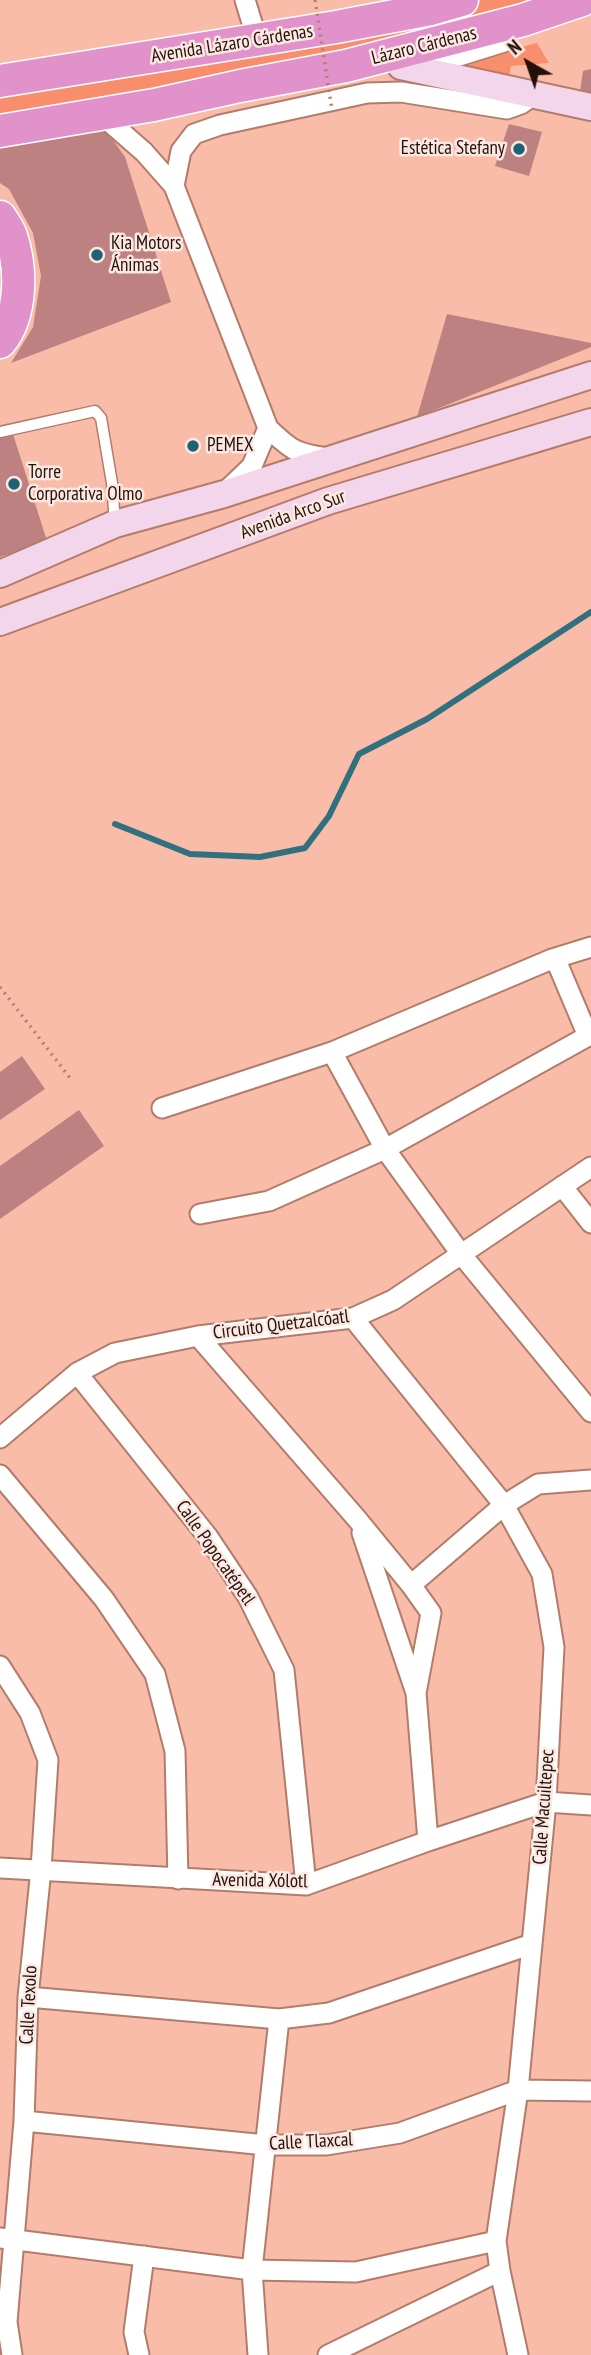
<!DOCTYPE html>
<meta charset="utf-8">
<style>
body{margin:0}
#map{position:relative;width:591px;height:2355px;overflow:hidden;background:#f8bca8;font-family:"PT Sans Narrow",sans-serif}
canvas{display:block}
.north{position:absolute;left:493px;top:28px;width:70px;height:70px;-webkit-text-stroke:5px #fbe8e2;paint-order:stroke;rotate:320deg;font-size:19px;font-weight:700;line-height:28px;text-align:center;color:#26110a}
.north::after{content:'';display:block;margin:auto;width:24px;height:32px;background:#26110a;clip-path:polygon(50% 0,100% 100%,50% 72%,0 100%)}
</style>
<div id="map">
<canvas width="591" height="2355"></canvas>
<div class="north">N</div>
</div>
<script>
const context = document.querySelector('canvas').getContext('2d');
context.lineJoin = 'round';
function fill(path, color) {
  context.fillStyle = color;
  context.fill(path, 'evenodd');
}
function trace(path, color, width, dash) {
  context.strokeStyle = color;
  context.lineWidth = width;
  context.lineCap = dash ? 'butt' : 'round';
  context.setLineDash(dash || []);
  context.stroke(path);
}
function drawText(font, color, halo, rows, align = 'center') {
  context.font = font + ' "PT Sans Narrow",sans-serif';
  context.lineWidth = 5;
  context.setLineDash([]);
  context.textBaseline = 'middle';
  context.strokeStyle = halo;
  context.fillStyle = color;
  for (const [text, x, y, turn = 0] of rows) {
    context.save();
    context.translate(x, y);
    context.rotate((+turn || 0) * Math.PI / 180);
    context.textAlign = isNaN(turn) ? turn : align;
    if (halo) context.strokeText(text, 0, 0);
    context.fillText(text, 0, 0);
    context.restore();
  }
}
fill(new Path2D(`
 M422,0h137l-137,55 -422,69v-43z
 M537,43l12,20 -38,3 -5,24 -68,-22z`), '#f98e6c');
trace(new Path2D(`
 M115,824l75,30 70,3 45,-9 24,-32 30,-62 68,-35 164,-107`), '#31707f', 6);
fill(new Path2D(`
 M591,69v32l-12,-3 4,-27z
 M509,124l33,8 -13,44 -34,-10z
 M104,127l21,30 46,145 -160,61 22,-36 8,-51 -8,-43 -24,-44 -9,-6v-37z
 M447,314l144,29v4l-174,70z
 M13,434l34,107 -47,16v-119z
 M22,1056l23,33 -45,31v-48z
 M79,1110l25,36 -104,73v-53z`), '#bd8181');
const service = new Path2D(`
 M0,432l95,-21 6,7 11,65 3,40`);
const minor = new Path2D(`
 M245,0l8,26
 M112,124l32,28 30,34 94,242c23,22 28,26 60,30
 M174,186l7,-35 13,-17 26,-9 147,-32 34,-1 106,17 14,-5 11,-8
 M227,490l25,-24 16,-38
 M332,1052l53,97 76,105 130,158
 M162,1108l170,-56 220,-93 39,-12
 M562,1186l29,37
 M200,1214l69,-13 116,-52 203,-113 -30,-71 -6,-6
 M353,1318l151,187 38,69 12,73 -8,155 -14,142 -14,146 -22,151 4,30 18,84
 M198,1336l159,183 54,66 20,28 -15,80
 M77,1373l131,164 40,60 36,73 22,215
 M0,1438l77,-65 38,-20 83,-17 155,-18 40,-18 198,-133
 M0,1475l104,124 51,75 20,77 3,128
 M362,1533l54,160 12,148
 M411,1585l93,-80 34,-21 53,-4
 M0,1666l30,47 18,47 -7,109 -13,128 -4,124 -17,201 5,33
 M0,1868l306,17 122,-44 118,-39 45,3
 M28,1997l251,22 50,-6 203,-69
 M24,2121l242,24h60l74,-12 118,-43 73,1
 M0,2238l252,32 104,2 140,-31
 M139,2355l-5,-23 10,-76
 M258,2355l-6,-85 27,-251
 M328,2355l172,-84`);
const tertiary = new Path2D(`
 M412,64l47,-10 45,-14`);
const secondary = new Path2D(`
 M401,66l190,41
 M0,574l115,-50 109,-30 367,-119
 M0,622l328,-121 263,-79`);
const trunk = new Path2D(`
 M0,81l336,-54 95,-18 31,-9
 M0,131l154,-26 86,-19 106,-20 177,-46 59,-20
 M0,217c4,6 9,13 11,19 11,33 11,79 -11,106`);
trace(service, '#b37c6a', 13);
trace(minor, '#b37c6a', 23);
trace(tertiary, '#b37c6a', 26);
trace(secondary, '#b37c6a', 30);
trace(trunk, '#fff', 35);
trace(new Path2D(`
 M0,987l70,91`), '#b08172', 3.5, [2, 5]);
trace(service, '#fff', 10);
trace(minor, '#fff', 19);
trace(tertiary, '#fff', 23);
trace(secondary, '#f4d6ec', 26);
trace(trunk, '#e292cb', 32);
trace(new Path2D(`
 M315,0l17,110`), '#b08172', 3.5, [2, 5]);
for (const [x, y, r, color] of [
 [519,149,7,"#1e6374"],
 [97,255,7,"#1e6374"],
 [193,446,7,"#1e6374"],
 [14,484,7,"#1e6374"]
]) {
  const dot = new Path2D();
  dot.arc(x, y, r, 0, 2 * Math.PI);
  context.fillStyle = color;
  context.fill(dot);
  trace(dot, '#fbe8e2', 2.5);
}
drawText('19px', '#26110a', '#fbe8e2', [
 ["Avenida Lázaro Cárdenas",232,44,-9],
 ["Lázaro Cárdenas",424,46,-14],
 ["Avenida Arco Sur",293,515,-20],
 ["Circuito Quetzalcóatl",281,1325,-7],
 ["Calle Popocatépetl",215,1553,55],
 ["Calle Macuiltepec",544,1807,-86],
 ["Avenida Xólotl",260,1881,1],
 ["Calle Texolo",29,2005,-87],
 ["Calle Tlaxcal",311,2142,-3]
]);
drawText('19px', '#26110a', '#fbe8e2', [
 ["Estética Stefany",505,149,"right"],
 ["Kia Motors",111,244],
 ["Ánimas",111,266],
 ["PEMEX",207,446],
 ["Torre",28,473],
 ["Corporativa Olmo",28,495]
], 'left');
</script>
